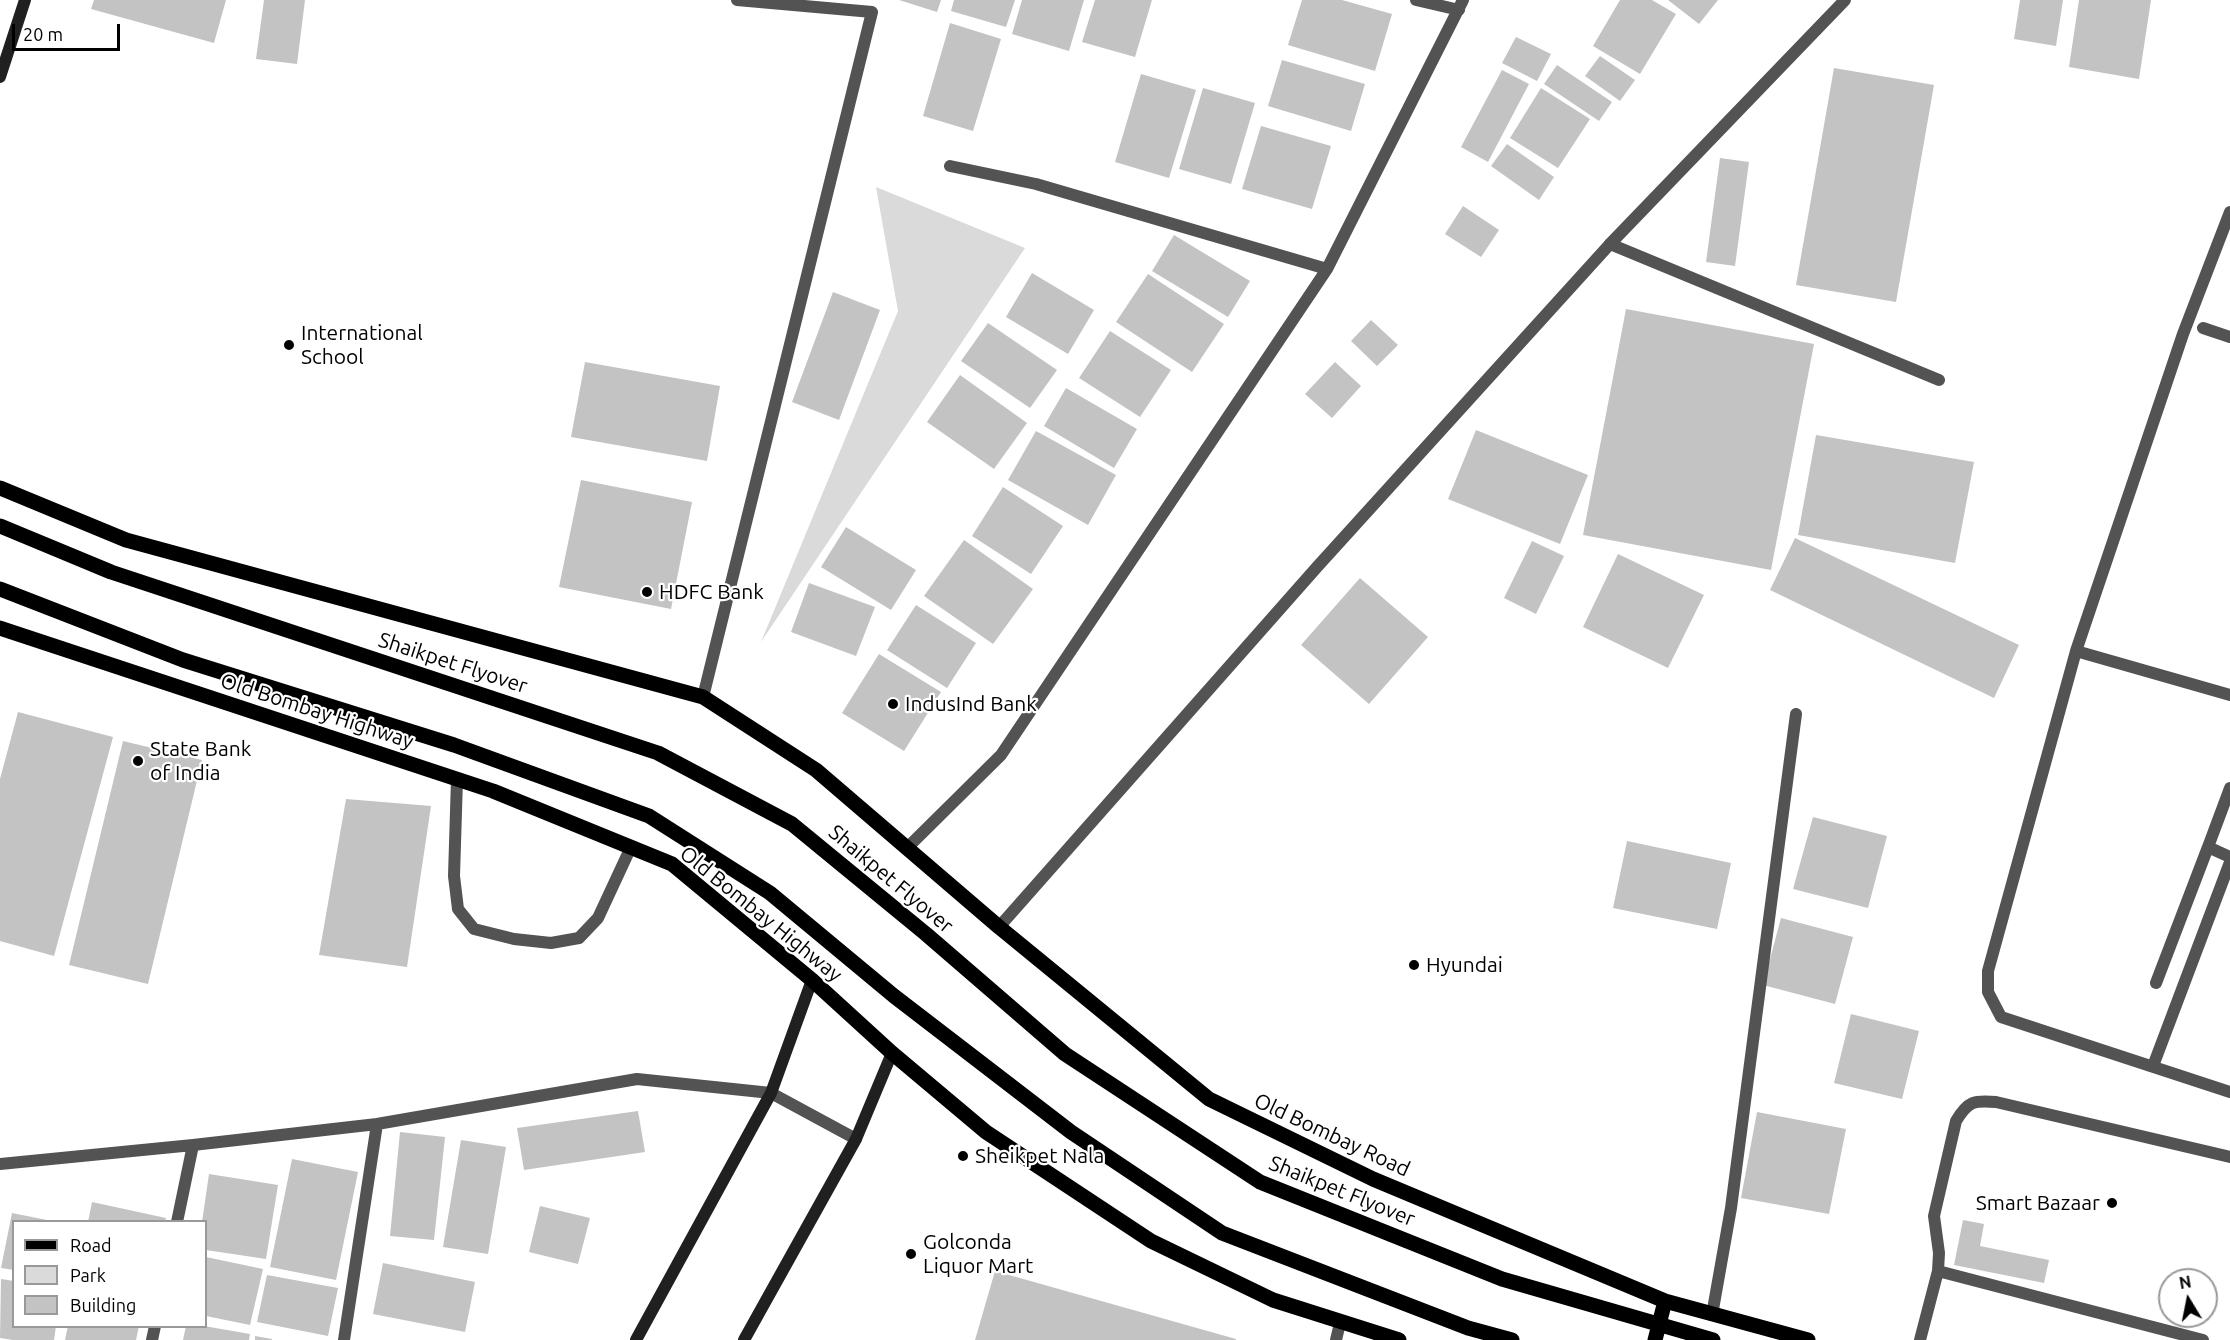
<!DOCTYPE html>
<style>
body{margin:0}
#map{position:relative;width:2230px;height:1340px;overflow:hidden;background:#fff;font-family:Ubuntu,sans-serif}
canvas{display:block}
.legend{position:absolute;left:12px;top:1220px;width:195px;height:108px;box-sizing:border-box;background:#fff;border:2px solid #999;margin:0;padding:8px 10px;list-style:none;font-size:18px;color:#000}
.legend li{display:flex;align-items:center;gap:12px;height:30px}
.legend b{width:30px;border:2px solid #999}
.north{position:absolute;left:2158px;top:1268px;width:60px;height:60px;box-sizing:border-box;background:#fff;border:2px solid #999;border-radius:50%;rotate:350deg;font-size:16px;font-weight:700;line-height:24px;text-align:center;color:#000}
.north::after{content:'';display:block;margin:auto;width:21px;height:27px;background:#000;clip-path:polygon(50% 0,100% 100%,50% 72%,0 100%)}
.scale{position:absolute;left:12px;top:24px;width:108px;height:27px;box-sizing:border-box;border:3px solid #000;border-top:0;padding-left:8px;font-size:18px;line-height:21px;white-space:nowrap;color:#000;-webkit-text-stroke:4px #fff;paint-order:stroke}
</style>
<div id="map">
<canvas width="2230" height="1340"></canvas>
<ul class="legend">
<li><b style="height:8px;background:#000"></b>Road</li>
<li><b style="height:16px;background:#dadada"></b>Park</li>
<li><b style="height:16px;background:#c3c3c3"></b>Building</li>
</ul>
<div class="north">N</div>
<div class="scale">20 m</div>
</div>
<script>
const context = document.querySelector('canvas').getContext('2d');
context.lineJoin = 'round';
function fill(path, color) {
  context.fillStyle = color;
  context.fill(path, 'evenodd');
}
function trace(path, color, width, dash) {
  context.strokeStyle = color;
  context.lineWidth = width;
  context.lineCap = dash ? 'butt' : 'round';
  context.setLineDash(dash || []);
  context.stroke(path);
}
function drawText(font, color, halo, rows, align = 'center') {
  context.font = font + ' Ubuntu,sans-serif';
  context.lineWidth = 4.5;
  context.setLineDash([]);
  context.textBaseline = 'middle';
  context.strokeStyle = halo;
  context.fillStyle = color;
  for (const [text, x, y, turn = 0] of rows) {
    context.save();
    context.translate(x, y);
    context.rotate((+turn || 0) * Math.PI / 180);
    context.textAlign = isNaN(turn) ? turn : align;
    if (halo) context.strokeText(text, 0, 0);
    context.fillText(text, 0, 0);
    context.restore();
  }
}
fill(new Path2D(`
 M876,187l149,61 -264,394 137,-331z`), '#dadada');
fill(new Path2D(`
 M94,0h132l-12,43 -123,-34z
 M264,0h41l-8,64 -41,-5z
 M899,0h42l-4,12z
 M954,0h61l-9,27 -55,-16z
 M1022,0h62l-15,51 -57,-17z
 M1095,0h57l-17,57 -53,-15z
 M1302,0h40l50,14 -17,57 -87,-26z
 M1620,0h32l24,14 -36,60 -47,-28z
 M1668,0h50l-19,24z
 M2020,0h43l-7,46 -42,-7z
 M2079,0h72l-12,79 -70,-12z
 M950,23l51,16 -28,92 -50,-15z
 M1516,37l35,17 -14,27 -35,-18z
 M1600,56l35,24 -15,21 -35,-25z
 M1282,60l83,24 -14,47 -83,-25z
 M1557,65l55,37 -13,19 -55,-37z
 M1834,68l100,17 -38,217 -100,-17z
 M1502,70l27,14 -41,78 -27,-15z
 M1141,74l55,16 -27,88 -54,-16z
 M1203,88l52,15 -24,81 -52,-15z
 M1541,88l49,31 -32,49 -48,-30z
 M1261,126l70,20 -19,63 -70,-20z
 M1507,144l47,33 -15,23 -48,-34z
 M1720,158l29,4 -14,104 -29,-4z
 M1463,206l36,24 -18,27 -36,-23z
 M1174,235l76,46 -22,36 -76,-46z
 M1032,273l62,37 -26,44 -62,-37z
 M1148,274l76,50 -32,48 -76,-50z
 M833,292l47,18 -41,110 -47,-18z
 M1626,309l188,35 -43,226 -188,-35z
 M1371,320l27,25 -21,21 -26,-25z
 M988,323l69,47 -27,38 -69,-47z
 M1110,331l61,39 -31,47 -61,-39z
 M585,362l135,24 -13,75 -136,-24z
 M1335,362l26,24 -29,32 -27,-24z
 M960,375l67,48 -33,46 -67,-47z
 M1066,388l71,41 -23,39 -70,-42z
 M1476,430l112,45 -28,69 -112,-45z
 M1036,431l80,44 -28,50 -80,-45z
 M1816,435l158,27 -19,101 -157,-28z
 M581,480l111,22 -21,107 -112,-22z
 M1003,487l60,39 -32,48 -59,-38z
 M846,527l70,43 -25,40 -70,-43z
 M1795,538l224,107 -25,53 -224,-108z
 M964,540l69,49 -40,55 -69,-48z
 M1532,541l32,15 -28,58 -32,-16z
 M1618,554l86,41 -36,73 -85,-41z
 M1360,578l68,59 -59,67 -68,-59z
 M809,583l66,24 -19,49 -65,-24z
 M916,605l60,38 -29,45 -60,-38z
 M879,654l62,38 -37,59 -62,-38z
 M18,712l95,25 -59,219 -54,-15v-162z
 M123,741l79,19 -54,224 -79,-19z
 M346,799l85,7 -24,161 -88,-12z
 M1813,817l74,19 -19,72 -75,-19z
 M1627,841l104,22 -14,66 -104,-21z
 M1781,918l72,19 -18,67 -72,-19z
 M1851,1014l68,17 -17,68 -68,-16z
 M638,1111l7,41 -121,18 -7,-42z
 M1757,1112l89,17 -17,85 -88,-16z
 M400,1132l45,5 -11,103 -44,-4z
 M461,1140l45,7 -18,107 -45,-7z
 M292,1159l66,13 -22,108 -66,-13z
 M209,1174l69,11 -12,74 -60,-9v-28h-4z
 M92,1202l74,16 -1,4h-77z
 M540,1206l50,12 -12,46 -49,-12z
 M12,1213l35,7 -33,2v48l-13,-2z
 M1963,1220l21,4 -4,22 69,14 -5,23 -90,-18z
 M206,1257l57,12 -13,56 -44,-9z
 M383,1263l92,19 -10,50 -92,-18z
 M995,1271l241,68v1h-261z
 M267,1275l71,13 -10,48 -71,-14z
 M1,1279l13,2v45h42l-2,14h-41l-13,-2z
 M68,1326h71l-3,14h-71z
 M186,1326h18l46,8 -1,6h-66z
 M255,1336l17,3v1h-17z`), '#c3c3c3');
trace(new Path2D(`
 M1610,244l329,136
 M1938,1271l265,69
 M1712,1315l19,-107 65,-494
 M1336,1340l4,-17
 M1920,1340l18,-69 1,-18 -5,-37 22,-95c12,-20 18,-21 40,-19l234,55`), '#535353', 12);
trace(new Path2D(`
 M1416,0l43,10
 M950,166l86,18 291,85
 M2230,212l-47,122 -107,317 -88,320v21l13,25 229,75
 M2203,328l27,9
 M2076,651l154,44
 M703,697l169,-685 -135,-12
 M457,779l-3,97 4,33 16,20 40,10 37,4 28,-5 19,-20 33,-71
 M2230,788l-22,59 22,10
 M906,849l95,-94 326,-486 136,-269
 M999,927l318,-360 293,-323 235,-244
 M2156,983l52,-136
 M2153,1066l77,-204
 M0,1164l193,-19 184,-21 260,-45 134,14 85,46
 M177,1222l16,-77
 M152,1340l3,-14
 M344,1340l33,-216`), '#535353', 12);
trace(new Path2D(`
 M0,77l25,-77
 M636,1340l135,-247 41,-113
 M744,1340l112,-201 36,-86`), '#202020', 12);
trace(new Path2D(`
 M0,488l126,52 577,157 113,73 183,157 210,172 164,80 292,122 143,39
 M0,526l111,46 547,181 134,71 134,110 139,120 195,128 242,97 211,61
 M0,589l183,71 271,85 195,71 121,77 124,103 177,136 151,101 246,95 44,12
 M0,628l493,163 179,73 140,116 80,73 94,79 165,109 122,59 126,40
 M1655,1340l10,-39`), '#000', 15);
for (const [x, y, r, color] of [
 [289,345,6,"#000"],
 [647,592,6,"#000"],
 [893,704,6,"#000"],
 [138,761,6,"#000"],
 [1414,965,6,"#000"],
 [963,1156,6,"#000"],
 [2112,1203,6,"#000"],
 [911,1254,6,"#000"]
]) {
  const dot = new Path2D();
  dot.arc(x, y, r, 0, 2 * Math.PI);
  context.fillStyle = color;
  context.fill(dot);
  trace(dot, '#fff', 2);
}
drawText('21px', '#000', '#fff', [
 ["International",301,333],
 ["School",301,357],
 ["HDFC Bank",659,592],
 ["IndusInd Bank",905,704],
 ["State Bank",150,749],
 ["of India",150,773],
 ["Hyundai",1426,965],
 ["Sheikpet Nala",975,1156],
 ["Smart Bazaar",2100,1203,"right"],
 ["Golconda",923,1242],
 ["Liquor Mart",923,1266]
], 'left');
drawText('21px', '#000', '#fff', [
 ["Shaikpet Flyover",453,663,18],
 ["Old Bombay Highway",317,711,18],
 ["Shaikpet Flyover",891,879,40],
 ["Old Bombay Highway",761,914,39],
 ["Old Bombay Road",1332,1135,25],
 ["Shaikpet Flyover",1342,1191,22]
]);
</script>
